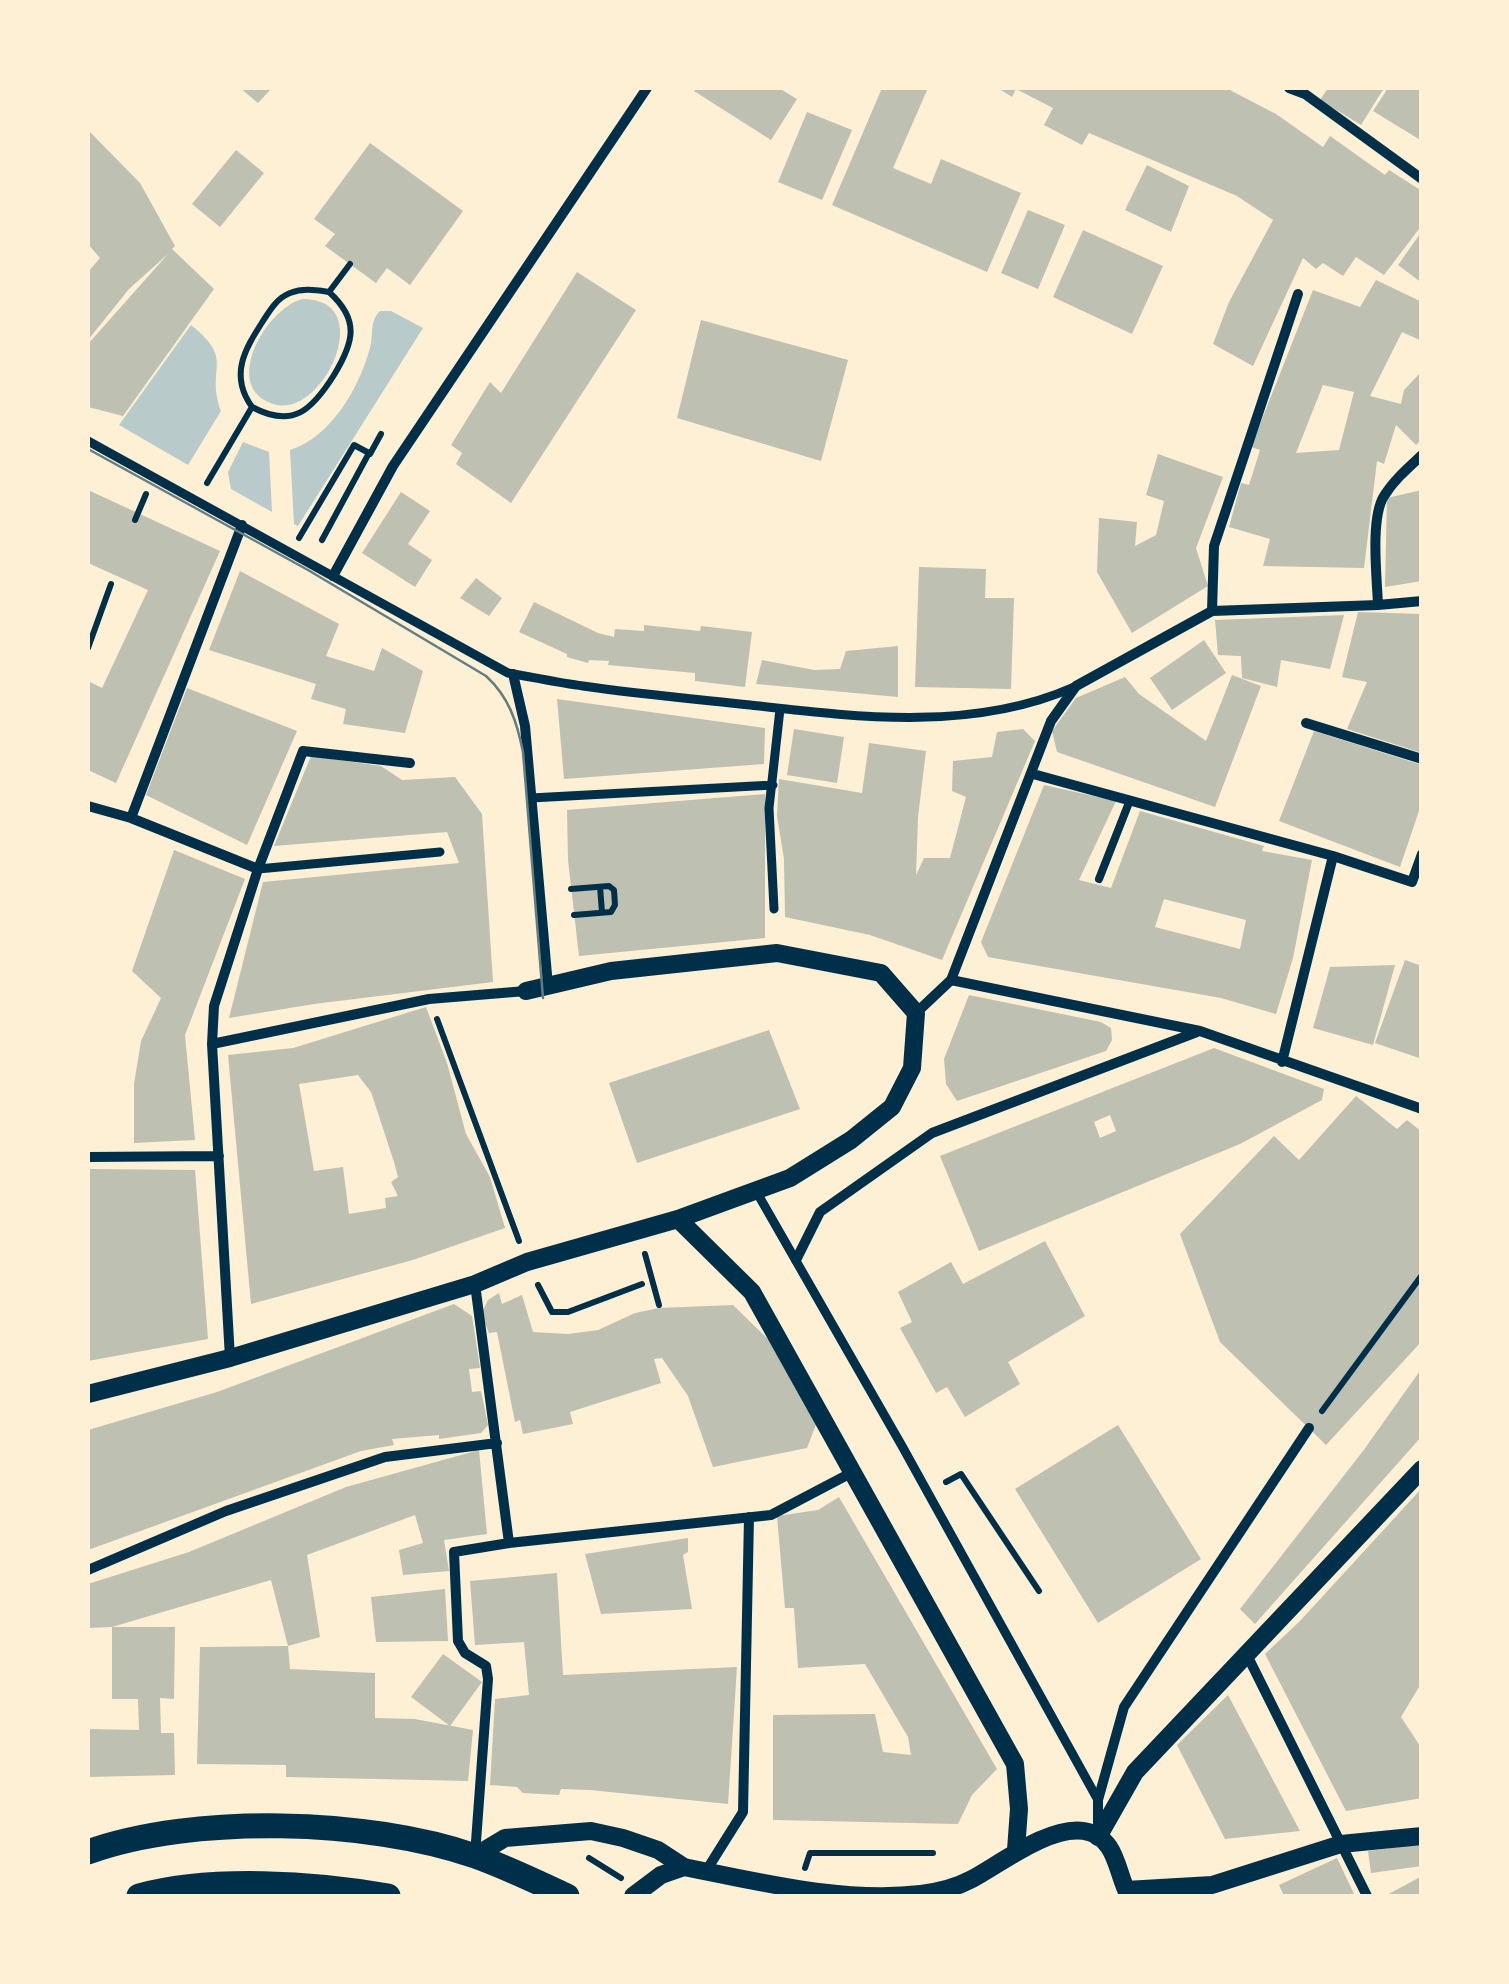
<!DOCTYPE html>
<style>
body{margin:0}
#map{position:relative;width:1509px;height:1984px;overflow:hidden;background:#fdf0d5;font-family:"DejaVu Sans",sans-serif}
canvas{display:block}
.frame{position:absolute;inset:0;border:90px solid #fdf0d5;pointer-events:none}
</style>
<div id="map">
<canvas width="1509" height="1984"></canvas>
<div class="frame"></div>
</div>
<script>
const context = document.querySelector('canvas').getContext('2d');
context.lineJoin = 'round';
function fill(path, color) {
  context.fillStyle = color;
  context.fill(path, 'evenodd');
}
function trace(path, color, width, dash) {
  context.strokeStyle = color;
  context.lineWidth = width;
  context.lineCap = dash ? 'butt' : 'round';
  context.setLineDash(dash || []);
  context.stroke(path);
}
fill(new Path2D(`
 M302,299c76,-1 23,116 -25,106 -58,-14 -13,-95 25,-106z
 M380,311h11l32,17 -125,198 -4,-2 -4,-74c41,-13 69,-62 80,-102 4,-14 -1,-26 10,-37z
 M191,325c45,36 14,41 30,86l-33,54 -69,-40z
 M243,442l26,10 3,60 -41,-23 -3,-17z`), '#b9caca');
fill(new Path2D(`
 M240,88h32l-14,15z
 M696,88h83l18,11 -26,41 -77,-49z
 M882,88h46l-35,80 38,16 10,-25 80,34 -34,79 -155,-67z
 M998,88h228l50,26 47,33 7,-11 55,39 4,-5 33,21v34l-38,50 -28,-18 -13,19 -20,-13 -7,6 -13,-11 -50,108 -40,-22 16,-42 44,-82 -36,-24 -148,-63 -7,12 -38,-20 9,-17 -37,-19 -4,8z
 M1328,88h56l-23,37 -41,-25z
 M1388,88h34v53l-49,-30z
 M807,112l45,18 -30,70 -44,-18z
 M88,130l52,53 35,63 -3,3 42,40 -91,127 -35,-9v-63l80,-90 -39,35 -41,51v-68l12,-14 -12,-14z
 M370,143l93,68 -53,74 -23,-17 -11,15 -51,-37 10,-12 -21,-15z
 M236,150l28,23 -44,54 -28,-23z
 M1147,165l42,21 -18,46 -46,-22z
 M1028,210l37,15 -27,64 -37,-16z
 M1083,230l80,36 -31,68 -79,-37z
 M1422,231v52l-24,-18z
 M577,272l59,38 -125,193 -55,-39 6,-11 -11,-8 39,-63 11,11z
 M1376,280l46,22v39l-20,-9 -32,64 31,8 3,-14 18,-19v68l-6,6 -20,-20 -12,39 -7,-3 -13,107 -101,-2 7,-27 -41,-12 12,-44 8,2 11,-35 -9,-3 62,-157 47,17zM1323,385l31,7 -15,58 -43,3z
 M701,320l147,40 -27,101 -144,-43z
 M1158,454l65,23 -27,71 12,38 -76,47 -35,-61 2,-54 38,4 -2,24 21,-11 8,-34 -18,-6z
 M88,490l132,61 -104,232 -28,-13v-89l14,7 46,-98 -60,-27z
 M1422,490v91l-37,6 2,-89z
 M401,492l29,19 -22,33 24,16 -17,27 -53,-34z
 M919,567l67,2 -1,29h29l-3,91 -96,-2z
 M240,571l99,53 -13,32 48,15 8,-23 41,23 -18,62 -62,-9 3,-15 -35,-10 5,-15 -107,-34z
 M476,578l26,20 -13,18 -29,-18z
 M534,602l64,31 16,4 1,-8 29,2v-6l56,6 1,-5 51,6 -7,55 -50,-6v-8l-87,-8 1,-4 -20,-1 -1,3 -21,-6v-3l-48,-22z
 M1358,612l64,2v139l-75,-24 20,-47 -25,-5z
 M1344,615l-14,54 -49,-9 -4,27 -35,-9 -1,-22 -23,-1 -3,-35z
 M1204,640l22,33 -54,37 -22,-32z
 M898,646v51l-142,-13 6,-24 52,10 26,-1 6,-18z
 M1232,675l29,11 -46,121 -158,-55 -5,-21 24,-33 49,-21 14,17 67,47z
 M187,688l110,43 -50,114 -101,-50z
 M557,699l208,29 -1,36 -200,15z
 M794,729l50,8 -7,46 -50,-8z
 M1023,729l12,12 -93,219 -72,-25 -85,-18 -1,-58 -7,-43 2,-37 83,14 7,-50 57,8 -8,66 -2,58 8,-17h26l16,-61 -14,-6 1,-30 39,-4 5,-25z
 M1314,731l108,34v37l-22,65 -121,-46z
 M311,756l70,10 21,14 53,-3 27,37 11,168 -179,22 -85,14 34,-136 196,-19 -12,-31 -173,14z
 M1044,785l72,16 -37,79 32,8 29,-77 124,35 -2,5 50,9 -19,98 -17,56 -55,-16 -233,-41 -7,-15zM1164,899l82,21 -6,29 -85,-22z
 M765,794v144l-186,18 -11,-96 -1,-50z
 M174,850l71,29 -60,156 10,105 -61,3v-59l7,-43 20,-43 -29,-27z
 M1405,960l17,6v93l-47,-16z
 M1395,965l-22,80 -60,-17 17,-61z
 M969,995l132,27 10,6 1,12 -6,11 -149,50 -11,-17 -2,-25z
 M426,1007l21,56 19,71 24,43 15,51 -92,32 -162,44 -23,-249 65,-7zM358,1075l13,17 23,70 4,15 -7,5 7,14 -13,2 1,10 -37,6 -6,-47 -29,4 -15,-87z
 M769,1030l31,79 -163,54 -28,-80z
 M1214,1048l110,41 -2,11 -82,44 -261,107 -39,-95zM1110,1115l6,16 -16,7 -6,-16z
 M1356,1096l41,33 10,-9 15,12v209l-96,104 -106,-103 -40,-108 94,-98 25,24z
 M88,1169l107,1 13,169 -120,22z
 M1045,1241l40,75 -77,46 12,22 -55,33 -18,-30 -11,6 -36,-65 12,-6 -14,-30 53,-30 12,22z
 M499,1293l3,11 20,-9 11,37 35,2 30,-4 37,-17 24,-5 74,-3 41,40 43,77 -10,26 -94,19 -25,-71 -26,-38 -8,1 7,24 -91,29 3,12 -50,10 -3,-14 -5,2 -18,-90 -8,1 -6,-15v-8l5,-10z
 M454,1304l18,12 8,52 -11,1 3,23 9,-1 7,34 -7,8 -42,6v-4l-47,4 2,6 -33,6 -273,99v-120l129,-38z
 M1422,1368v68l-167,188 -15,-15 123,-158z
 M1118,1425l83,134 -103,64 -83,-134z
 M479,1450l8,84 -43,6 5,31 -46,4 -4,-25 24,-7 -8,-28 -108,40 13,82 -32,9 -17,-66 -159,47h63l-1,72 -14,-1 1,35h13l1,42 -87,2v-48l51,1 -1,-31h-26v-72l-24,1v-44l101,-32 157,-65z
 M1422,1488v194l-21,35 21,32v49l-76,13 -81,-157 35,-33z
 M839,1497l158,272 -25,26 -14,29 -185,-4v-105l102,-1 8,38 28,3 -3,-18 -43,-73 -67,4 -4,-60h-9l-8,-92 41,-6z
 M688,1538v14l-5,3 9,54 -91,5 -16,-60z
 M557,1573l6,102 174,-8 -9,137 -138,-14 -29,-1 -2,6 -36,-2 -6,-6 -27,-2 5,-86 34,-4 -5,-53 -49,3 -5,-64z
 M445,1589l3,52 -72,1 -5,-45z
 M288,1646l2,23 85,4v45l40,1 58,11 -5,51 -182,-4v-12l-89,-1 3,-117z
 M443,1654l39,28 -32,44 -39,-29z
 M1228,1695l72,136 -75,8 -48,-94z
 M1422,1844v22l-51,7 -3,-22z
 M1337,1858l18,38h-71l-5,-11z
 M1422,1876v20h-37z`), '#bec0b2');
trace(new Path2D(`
 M252,407c41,22 60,3 82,-32 20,-33 26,-55 -5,-83
 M370,454l11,-20
 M207,483l45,-76c-23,-32 -7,-58 11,-86 7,-11 14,-23 27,-28 13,-5 25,-3 39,-1l21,-28
 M135,520l11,-26
 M299,538l55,-93 15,8 -47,87
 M88,648l23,-64
 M600,887l2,25
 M571,889l38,-3 5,4 1,15 -4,7 -37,3
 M437,1019l82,222
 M645,1254l14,51
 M538,1285l14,27h16l74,-28
 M1322,1411l100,-136
 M946,1482l15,-8 78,117
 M589,1858l32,20
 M805,1868l5,-15h123`), '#003049', 6);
trace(new Path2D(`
 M1099,879l31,-79`), '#003049', 8);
trace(new Path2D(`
 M88,441l420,232c25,4 50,10 75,13 55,8 111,13 167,19 106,12 223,27 324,-18
 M531,798l242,-13
 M258,869l182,-17
 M774,909l-5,-101 11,-99
 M756,1191l146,255 196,354`), '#003049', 9);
trace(new Path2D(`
 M1289,88l16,6 117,85
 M333,576l60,-110 254,-378
 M1378,605c-1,-27 -8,-87 6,-109 10,-16 24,-28 38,-41
 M1212,611l2,-65 84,-252
 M513,674l12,52 23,260
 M1306,723l116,36
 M1033,774l300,82 79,26 10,-28
 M88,806l43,12 127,51
 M131,818l111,-293
 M951,980l100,-259 25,-35 136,-75 166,-6 44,-4
 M916,1013l35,-33 249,51 222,78
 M212,1044l217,-45 97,-8
 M1282,1062l51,-206
 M88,1157l131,-1
 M796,1260l24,-48 112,-79 265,-101
 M475,1284l34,259
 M230,1358l-18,-314 2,-38 44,-137 45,-118 107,12
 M88,1570l138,-59 159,-54 112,-14
 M1247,1655l120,241
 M1098,1831v-31l26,-93 185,-279
 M475,1855l13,-176 -2,-13 -21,-13 -7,-12 -4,-89 55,-9 262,-28 80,-42
 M706,1871l37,-59 6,-295`), '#003049', 10);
trace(new Path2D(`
 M678,1219l74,73 263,472 4,45 -3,41
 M88,1394l142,-36 245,-74 52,-22 151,-43 112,-41 61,-38 41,-33 20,-39 4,-55 -35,-40 -104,-20 -166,18 -85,20
 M1098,1837l37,-65 287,-303
 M475,1856l30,-18 86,-7 32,7 35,12 26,17
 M1126,1890l86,-5 129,-41 81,-8
 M633,1896l28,-21 23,-8c76,15 158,36 237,27 16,-2 36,-7 51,-15 28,-15 78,-54 112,-48 34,6 32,42 45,65`), '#003049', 18);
trace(new Path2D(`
 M88,1852c106,-38 280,-33 387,4 31,11 62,26 92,40
 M139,1896c72,-20 176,-13 249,0`), '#003049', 25);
trace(new Path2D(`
 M88,449l220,121 178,106c23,21 31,46 37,76l20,246`), '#657d81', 2.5);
</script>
